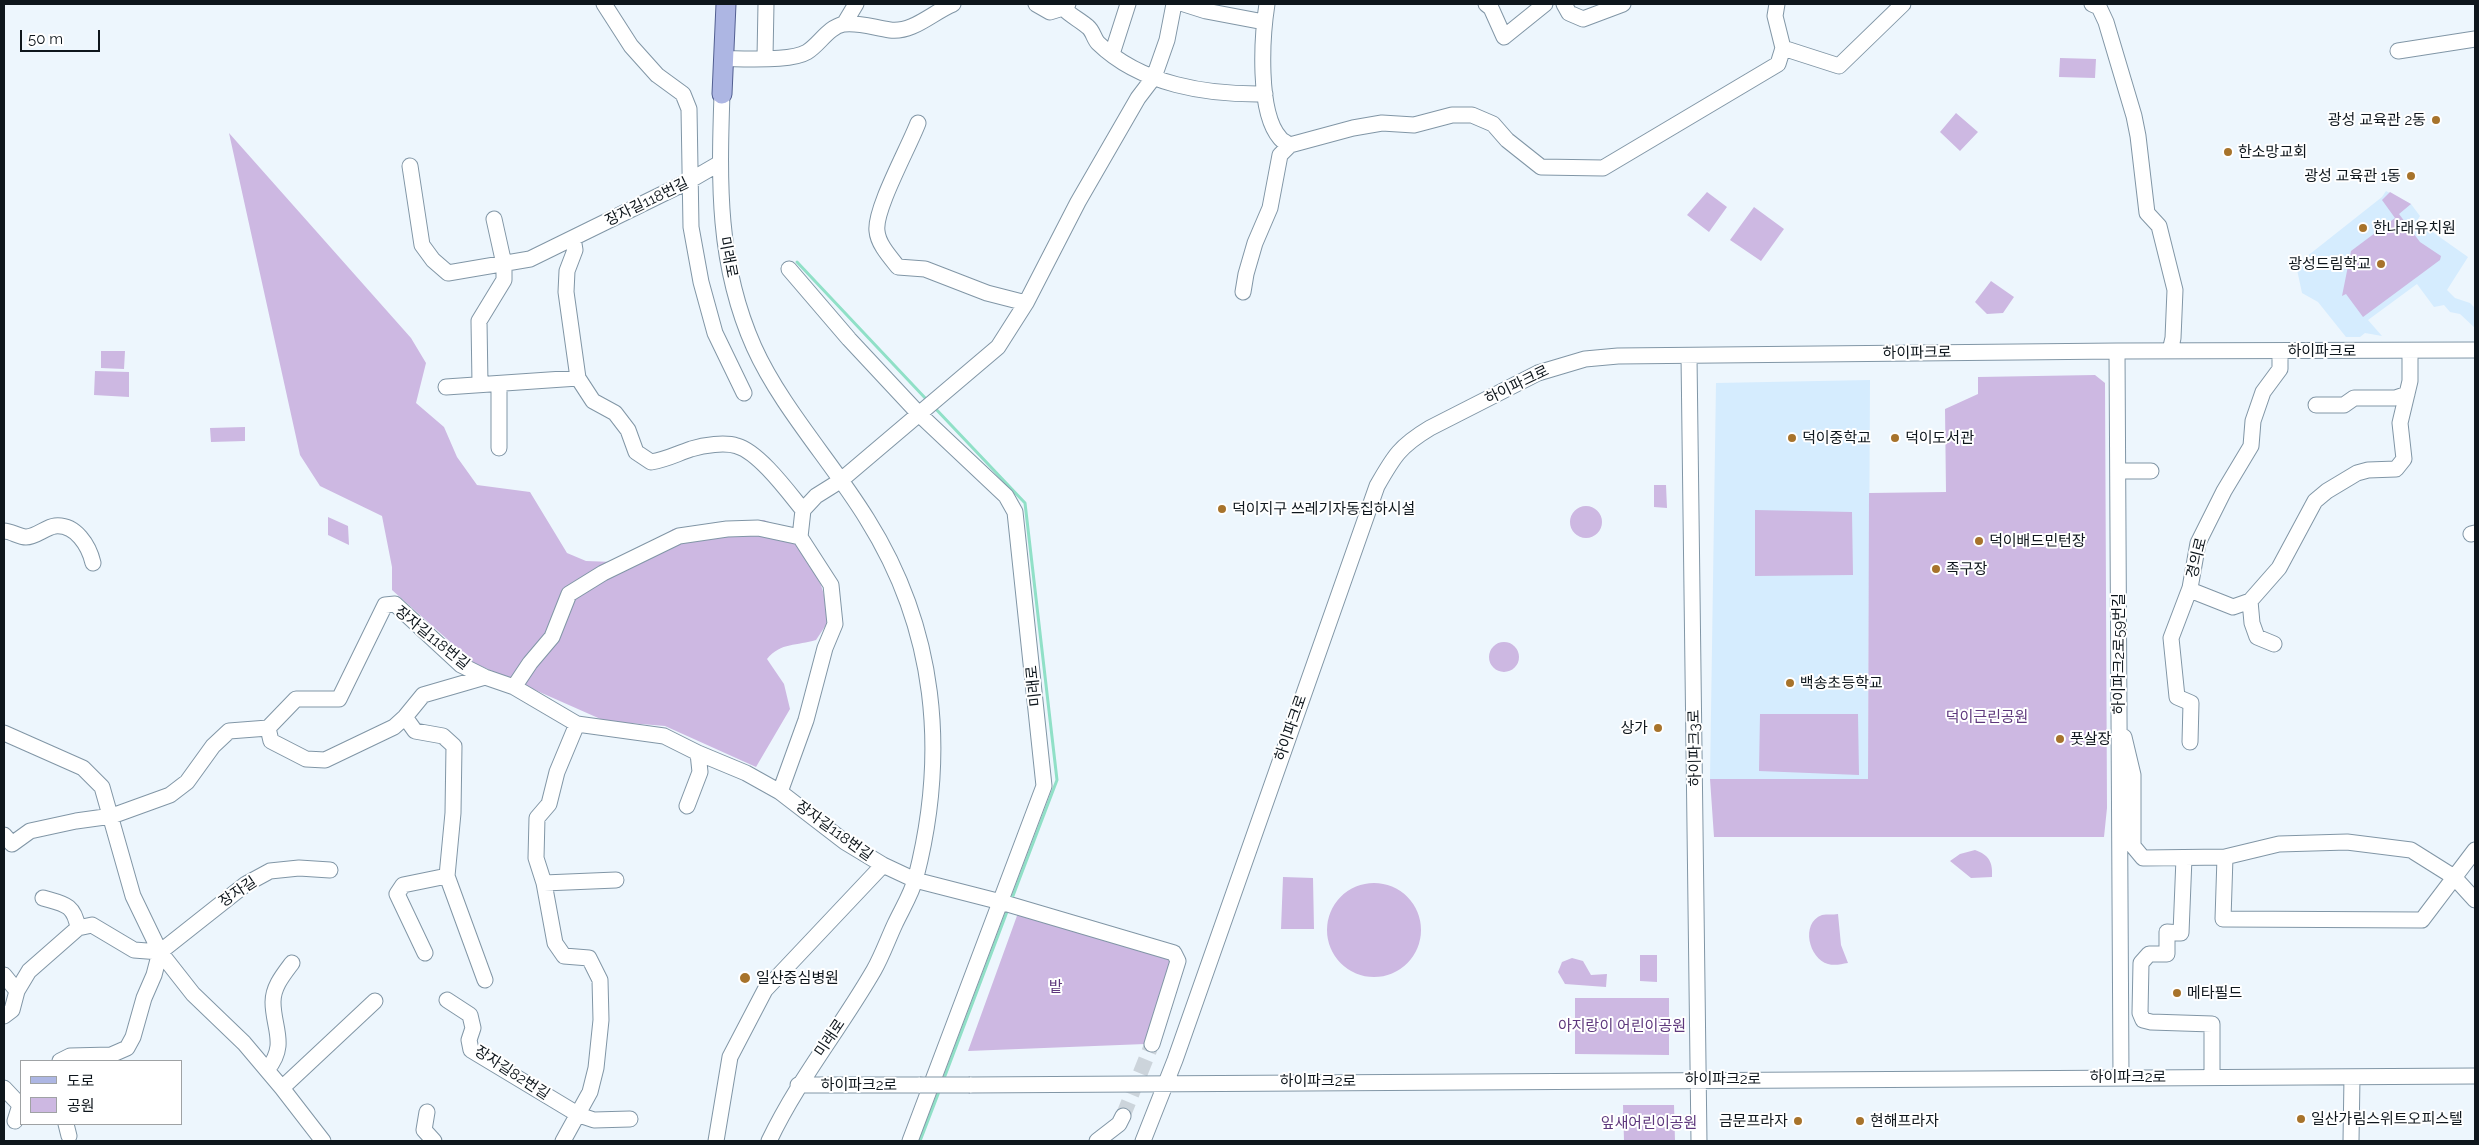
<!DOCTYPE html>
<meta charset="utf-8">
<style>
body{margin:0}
#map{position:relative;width:2479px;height:1145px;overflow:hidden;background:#edf6fd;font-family:Raleway,"Noto Sans KR",sans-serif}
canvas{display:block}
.frame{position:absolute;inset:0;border:5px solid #0e161c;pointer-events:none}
.legend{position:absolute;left:20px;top:1060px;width:162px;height:65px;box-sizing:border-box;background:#fff;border:1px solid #9fa2a4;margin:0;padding:6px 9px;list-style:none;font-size:15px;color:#0e161c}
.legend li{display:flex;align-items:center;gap:10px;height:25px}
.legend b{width:25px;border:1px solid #9fa2a4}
.scale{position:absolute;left:20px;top:30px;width:80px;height:22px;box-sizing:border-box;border:2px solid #0e161c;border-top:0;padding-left:6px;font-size:15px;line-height:18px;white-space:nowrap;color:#0e161c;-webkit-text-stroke:4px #fff;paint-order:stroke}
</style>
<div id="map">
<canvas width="2479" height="1145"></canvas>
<div class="frame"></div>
<ul class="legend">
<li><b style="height:6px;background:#adb6e3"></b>도로</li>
<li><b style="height:14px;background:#cdb8e2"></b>공원</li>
</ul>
<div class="scale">50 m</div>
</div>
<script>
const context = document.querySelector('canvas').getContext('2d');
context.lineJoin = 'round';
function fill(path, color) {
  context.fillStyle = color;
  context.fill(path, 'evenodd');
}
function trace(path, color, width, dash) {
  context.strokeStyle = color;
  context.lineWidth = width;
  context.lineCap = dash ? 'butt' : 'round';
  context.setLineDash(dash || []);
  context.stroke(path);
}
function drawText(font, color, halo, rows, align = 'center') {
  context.font = font + ' Raleway,"Noto Sans KR",sans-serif';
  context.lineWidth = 4;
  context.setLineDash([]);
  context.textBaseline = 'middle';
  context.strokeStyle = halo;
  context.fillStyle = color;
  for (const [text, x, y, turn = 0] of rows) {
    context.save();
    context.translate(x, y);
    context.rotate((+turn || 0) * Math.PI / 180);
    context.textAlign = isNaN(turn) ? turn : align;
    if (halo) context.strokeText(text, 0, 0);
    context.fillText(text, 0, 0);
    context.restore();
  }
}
fill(new Path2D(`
 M2386,191l25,13 9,12 -3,5 51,36 -21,33 8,8 15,5 5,5v20l-15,-14 -10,-2 -6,-7 -10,2 -17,-23 -49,36 14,16 -17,-3 -5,4h-14l-28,-35 -16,-9 -6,-28 86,-68z
 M1870,380l-2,399h-158l6,-396z`), '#d5ecfe');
fill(new Path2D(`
 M2060,58l36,1 -1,19 -36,-1z
 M1956,113l22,19 -18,19 -20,-19z
 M229,133l182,205 15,25 -10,40 28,24 13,30 20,28 53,7 37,61 19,8 27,1 32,-14 28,-19 46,-7 45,-2 26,10 31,55 6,20 1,17 -12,18c-19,6 -35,2 -49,19l17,25 6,25 -34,58 -91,-41 -60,-5 -131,-58 -82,-73v-23l-10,-51 -62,-30 -20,-31z
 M1707,192l20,15 -18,25 -22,-17z
 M2390,192l21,12 -12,10 21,28 21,14 -1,4 -77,57 -17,-23 -4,2 9,-45 44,-33 -13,-18z
 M1754,207l30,22 -23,32 -31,-21z
 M1991,281l23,16 -11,16 -16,1 -12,-12z
 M101,351h24l-1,18 -23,-1z
 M95,371l34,1v25l-35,-2z
 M2095,375l10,8 2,425 -3,29h-390l-4,-58h158l1,-286 77,-1 -1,-83 33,-15v-17z
 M245,427v14l-34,1 -1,-14z
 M1654,485h12l1,23 -13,-1z
 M1570 522a16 16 0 1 1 32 0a16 16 0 1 1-32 0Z
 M1755,510l97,2 1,63 -98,1z
 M328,517l20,9 1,19 -21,-10z
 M1489 657a15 15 0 1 1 30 0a15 15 0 1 1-30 0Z
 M1760,714h98l1,61 -100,-4z
 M1975,850c14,5 18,12 17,27l-21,1 -21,-17 10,-7z
 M1283,877l30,1 1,51h-33z
 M1327 930a47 47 0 1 1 94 0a47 47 0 1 1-94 0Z
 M1018,913l154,44 -27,87 -177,7z
 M1838,914l3,31 7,18c-7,1 -13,3 -20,1 -19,-5 -28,-41 -6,-49 5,-1 11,0 16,-1z
 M1640,955h17v27l-17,-1z
 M1572,958l11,3 8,14 16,-1 -1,13 -41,-3 -7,-12 4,-10z
 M1575,998h94v57l-94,-1z
 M1623,1105h51l1,36h-51z`), '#cdb8e2');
trace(new Path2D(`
 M797,262l130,138
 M933,406l92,97 32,277 -46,121
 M943,1081l65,-172
 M920,1141l20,-52`), '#90e0c7', 3);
trace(new Path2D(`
 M1123,1116l29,-72`), '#ccd4db', 15, [15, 8]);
const minor = new Path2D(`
 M604,4l27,42 26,29 26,19 6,15 2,118 10,55 14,51 29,60
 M1036,4l14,8 13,-4 5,-4
 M1184,4l22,7 58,11
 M1267,4c-5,32 -10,108 13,134 2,3 7,5 10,7
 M1486,4l5,4 13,29 41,-33
 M1564,4l5,9 14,6 40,-15
 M1777,4l-2,12 8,32 56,18 64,-62
 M2092,4l7,3 7,15 28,94 4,20 9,77 12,13 16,64 -2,48 -3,13
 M1063,8c8,8 17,12 25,19 5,4 6,12 10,16 43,42 110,52 167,51
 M844,24l12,-20
 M2398,51l77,-12
 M1112,54l16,-50
 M765,57l1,-53
 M724,59c21,-1 66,3 83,-7 13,-8 21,-25 37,-28 15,-2 31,4 46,6 23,3 43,-18 63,-26
 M722,94c-3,88 -5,170 32,253 27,60 78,115 113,172 69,110 81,233 49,358 -4,16 -14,32 -21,47 -7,15 -13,32 -21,46 -34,59 -76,110 -105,171
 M918,123c-9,24 -44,87 -41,108 1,13 13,26 21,36l27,2 62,24 39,10
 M410,166l12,79 11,15 15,13 82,-14 159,-78 31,-18
 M573,238l2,12 -8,21 -1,21 12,86 15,23 22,12 13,17 8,22 15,10c17,-3 25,-8 40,-13 13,-4 34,-7 46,-3 22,6 52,47 66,64
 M789,269l60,70 70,75 87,82 9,16 29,274 -134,355
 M1243,292l3,-18 9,-31 15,-35 10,-53 10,-10 63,-17 29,-5 32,2 38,-10h20l21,9 14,16 34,27 62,1 175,-104 5,-16
 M2117,351l4,726
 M1689,356l10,785
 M480,384l-1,-63 25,-41v-16l-10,-45
 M446,387l132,-9
 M2316,405h28l10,-7h41l12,-4
 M499,448v-64
 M2118,471h33
 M4,531c7,0 15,6 22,6 10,0 20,-10 29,-11 21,-2 34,20 38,37
 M2471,534l4,-1
 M2190,590l43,17 17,-6 29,-33 36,-67 12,-10 30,-18 11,-3 28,-1 8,-10 -4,-36 10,-42v-30
 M2250,601l2,22 5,14 17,7
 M514,687l16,-24 22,-26 17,-43 34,-21 76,-37 48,-7 31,-1 42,9
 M405,717l10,14 28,5 11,10 -1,67 -6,63 38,104
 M268,728l3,13 35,18 19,1 69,-33 11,-10 18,-22 62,-18
 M4,733l79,35 19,19 31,109 27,56 33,42 51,49 38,45 41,53
 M2124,737l9,38v71l10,12 82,-1 54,-13 68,-2 64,8 43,27 21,23
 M2190,742l1,-39 -14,-6 -6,-59 19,-50 8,-45 26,-52 27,-45 2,-25 10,-29 17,-23v-18
 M780,792l26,-72 19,-72 10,-24 -4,-39 -31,-48 3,-27 13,-14 24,-15 158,-134 28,-44 52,-101 60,-104 16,-21 13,-37 7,-36
 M687,806l13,-34 -2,-19
 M4,835l8,9 18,-13 46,-10 36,-5 58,-21 17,-13 26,-36 16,-15 39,-3 28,-29h43l46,-94 10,-1 66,61 24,12 29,10 63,37 87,12 34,17 48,20 34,19 65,50 38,23 32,15 86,22 173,51 4,8 -26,83
 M2225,857l-2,62 199,1 53,-70
 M2184,858l-3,75 -14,-1v22h-18l-8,9 -1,50 3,7 8,2 61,2v53
 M544,883l72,-3
 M43,898c21,6 31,6 35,30
 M425,953l-28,-59 6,-9 44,-9
 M4,975l13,16
 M447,1000l23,15 3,13 -4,12 2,10 108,65 15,5 36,-1
 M4,1016l8,-6 5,-19 12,-20 49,-43 14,-3 42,25 26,2
 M60,1061l10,-5 41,-1 16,-7 6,-11 11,-39 10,-23 6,-23 86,-68 24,-13 29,-3 31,2
 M267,1070c21,-25 6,-42 6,-68 0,-15 10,-27 19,-39
 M798,1085h122
 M970,1085l1505,-9
 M4,1088l16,17 -5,16
 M282,1088l93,-87
 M427,1112l-3,18 10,11
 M66,1124l3,12
 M563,1141l27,-49 6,-24 5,-48 -1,-40 -11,-22 -25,-2 -9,-13 -11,-60 -8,-25 1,-40 12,-14 8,-32 20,-48
 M716,1141l14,-84 35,-67 118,-125
 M1097,1141l22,-17 4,-8
 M1143,1141l32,-81 202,-574c17,-30 23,-40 53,-58l108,-55 47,-14 33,-3 499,-5 358,-1
 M2351,1141l1,-64`);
const major = new Path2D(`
 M722,94l4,-90`);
trace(minor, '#8196a6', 17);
trace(major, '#525f91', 21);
trace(minor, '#fff', 15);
trace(major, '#adb6e3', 19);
const minorBridge = new Path2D(`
 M920,1085h50`);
trace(minorBridge, '#8196a6', 17, []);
trace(minorBridge, '#fff', 15);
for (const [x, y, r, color] of [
 [2436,120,5,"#a7732b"],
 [2228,152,5,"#a7732b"],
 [2411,176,5,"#a7732b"],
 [2363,228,5,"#a7732b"],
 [2381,264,5,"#a7732b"],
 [1792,438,5,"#a7732b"],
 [1895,438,5,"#a7732b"],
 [1222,509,5,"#a7732b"],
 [1979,541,5,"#a7732b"],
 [1936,569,5,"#a7732b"],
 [1790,683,5,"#a7732b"],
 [1658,728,5,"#a7732b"],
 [2060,739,5,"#a7732b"],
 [745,978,6,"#a7732b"],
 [2177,993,5,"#a7732b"],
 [2301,1119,5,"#a7732b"],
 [1798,1121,5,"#a7732b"],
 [1860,1121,5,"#a7732b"]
]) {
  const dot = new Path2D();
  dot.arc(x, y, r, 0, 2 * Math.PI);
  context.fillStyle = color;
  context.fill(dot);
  trace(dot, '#fff', 2);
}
drawText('15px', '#0e161c', '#fff', [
 ["광성 교육관 2동",2426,120,"right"],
 ["한소망교회",2238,152],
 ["광성 교육관 1동",2401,176,"right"],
 ["한나래유치원",2373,228],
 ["광성드림학교",2371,264,"right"],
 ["덕이중학교",1802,438],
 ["덕이도서관",1905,438],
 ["덕이지구 쓰레기자동집하시설",1232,509],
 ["덕이배드민턴장",1989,541],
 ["족구장",1946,569],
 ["백송초등학교",1800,683],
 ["상가",1648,728,"right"],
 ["풋살장",2070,739],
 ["일산중심병원",756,978],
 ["메타필드",2187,993],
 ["일산가림스위트오피스텔",2311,1119],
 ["금문프라자",1788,1121,"right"],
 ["현해프라자",1870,1121]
], 'left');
drawText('15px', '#0e161c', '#fff', [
 ["장자길118번길",647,202,-26],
 ["미래로",728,257,79],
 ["하이파크로",2322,351],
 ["하이파크로",1917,353,-1],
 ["하이파크로",1517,385,-26],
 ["경의로",2197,558,-76],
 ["장자길118번길",432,638,39],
 ["하이파크2로59번길",2119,654,-90],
 ["미래로",1034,686,-96],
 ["하이파크로",1291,728,-71],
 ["하이파크3로",1695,748,-91],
 ["장자길118번길",834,831,36],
 ["장자길",238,892,-34],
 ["미래로",830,1038,-56],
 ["장자길82번길",512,1073,33],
 ["하이파크2로",2128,1077],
 ["하이파크2로",1723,1079],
 ["하이파크2로",1318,1081],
 ["하이파크2로",859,1085]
]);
drawText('15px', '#5d377c', '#fff', [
 ["덕이근린공원",1987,717],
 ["밭",1056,987],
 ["아지랑이 어린이공원",1622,1026],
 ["잎새어린이공원",1649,1123]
]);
</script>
